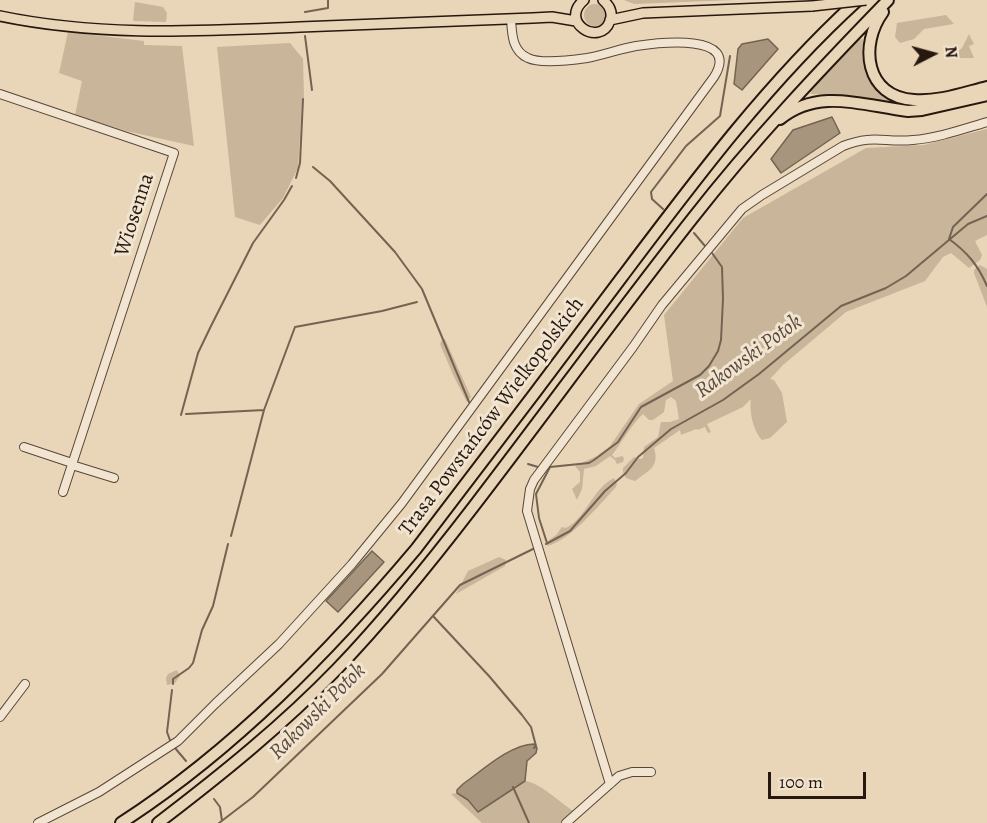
<!DOCTYPE html>
<meta charset="utf-8">
<style>
body{margin:0}
#map{position:relative;width:987px;height:823px;overflow:hidden;background:#e9d5b7;font-family:Alegreya,serif}
canvas{display:block}
.north{position:absolute;left:903px;top:24px;width:60px;height:60px;-webkit-text-stroke:4px #f1e4d0;paint-order:stroke;rotate:84deg;font-size:16px;font-weight:700;line-height:24px;text-align:center;color:#27180f}
.north::after{content:'';display:block;margin:auto;width:21px;height:27px;background:#27180f;clip-path:polygon(50% 0,100% 100%,50% 72%,0 100%)}
.scale{position:absolute;left:768px;top:772px;width:98px;height:27px;box-sizing:border-box;border:3px solid #27180f;border-top:0;padding-left:8px;font-size:18px;line-height:21px;white-space:nowrap;color:#27180f;-webkit-text-stroke:4px #f1e4d0;paint-order:stroke}
</style>
<div id="map">
<canvas width="987" height="823"></canvas>
<div class="north">N</div>
<div class="scale">100 m</div>
</div>
<script>
const context = document.querySelector('canvas').getContext('2d');
context.lineJoin = 'round';
function fill(path, color) {
  context.fillStyle = color;
  context.fill(path, 'evenodd');
}
function trace(path, color, width, dash) {
  context.strokeStyle = color;
  context.lineWidth = width;
  context.lineCap = dash ? 'butt' : 'round';
  context.setLineDash(dash || []);
  context.stroke(path);
}
function drawText(font, color, halo, rows, align = 'center') {
  context.font = font + ' Alegreya,serif';
  context.lineWidth = 6;
  context.setLineDash([]);
  context.textBaseline = 'middle';
  context.strokeStyle = halo;
  context.fillStyle = color;
  for (const [text, x, y, turn = 0] of rows) {
    context.save();
    context.translate(x, y);
    context.rotate((+turn || 0) * Math.PI / 180);
    context.textAlign = isNaN(turn) ? turn : align;
    if (halo) context.strokeText(text, 0, 0);
    context.fillText(text, 0, 0);
    context.restore();
  }
}
fill(new Path2D(`
 M624,0h110l-100,4z
 M135,2l28,5 4,6 -1,9 -33,-1z
 M584 15a11 11 0 1 1 22 0a11 11 0 1 1-22 0Z
 M946,15l8,9 -30,5 -10,10 -14,4 -5,-6 2,-14z
 M68,32l76,9v4l38,1 12,100 -68,-15 -51,-16 7,-34 -23,-8z
 M969,34l5,10 -5,2 5,12h-24l12,-10z
 M863,39c0,5 -1,10 -1,15 0,19 14,35 29,46v5l-50,-10 -30,-1 -1,-4 47,-50z
 M290,43l13,16 1,38 -2,3 -4,68 -15,30 -23,27 -25,-8 -18,-170z
 M987,129v106l-12,6 7,14 -2,5 -11,8 -18,-15 -8,4 -18,24 -79,31 -63,53 -13,14 4,1 8,13 5,29 -17,16 -8,2c-9,-9 -13,-30 -11,-41l-8,8 -36,17 4,8 -3,1 -3,-6 -7,3 -2,-1 -15,6 -1,-5 -26,18c6,19 -6,23 -19,33l-9,-3 -3,-6v-4l11,-11 7,2 2,-1 1,-11 14,-10 3,-15h9l9,-3 -3,-18 -5,-4 -5,3 -2,12 -11,8h-4l-6,-6c-11,10 -21,28 -31,41l3,3 7,-2 2,2 -1,4 -6,2 -2,-4 -5,-4 -14,10 -12,3 -2,20 -5,11 -5,-11 8,-7v-10l-5,-6 22,-10 13,-10 29,-42 34,-23 -9,-66 79,-97 123,-70 58,-3z
 M980,265l7,4v38l-13,-34v-3z
 M445,339l26,58 -4,5 -13,-25 -14,-33 2,-4z
 M614,478l3,6 -1,3c-17,18 -46,54 -69,59l2,-6 7,-5 6,-8 4,1c21,-11 26,-39 48,-50z
 M499,557l7,3 -1,6 -49,28 12,-23z
 M177,670l3,6 -5,7 -8,2 -1,-7 2,-4z
 M525,781c16,2 35,22 50,31l-12,11h-81l-31,-29 6,-1 11,7 10,12z`), '#c8b59a');
const water = new Path2D(`
 M768,39l10,10 -36,41 -8,-6 4,-35 4,-5z
 M832,117l8,16 -59,40 -10,-14 22,-29z
 M372,551l12,11 -46,50 -12,-11z
 M534,744l3,4 -1,5 -9,8 -2,20 -47,31 -10,-12 -11,-7v-3l6,-6c20,-14 46,-39 71,-40z`);
fill(water, '#a7957e');
trace(water, '#746352', 1.5);
trace(new Path2D(`
 M305,12l23,-4v-8
 M305,36l7,54
 M313,167l17,14 65,71 27,37 47,113
 M296,178l4,-15 3,-64
 M987,194l-34,33 -4,12c18,13 29,26 38,47
 M663,209l-11,-10 -1,-7 35,-46 34,-30 10,-60
 M694,233l11,13
 M186,414l78,-4
 M181,415l17,-62 13,-27 42,-83 31,-43 8,-14
 M528,464l10,3
 M231,536l33,-126 31,-83 87,-16 35,-9
 M547,543l-8,-25 -3,-24 14,-27 39,-4 5,-3 24,-18 23,-35 59,-32 9,-9 9,-15 3,-11 2,-41 -1,-32 -10,-14
 M546,544l24,-13 35,-40 21,-18 12,-16 33,-28 52,-29 36,-26 82,-68 45,-18 20,-12 62,-52 19,-8
 M433,616l56,60 33,39 9,12 5,19 -2,2
 M173,684v-5l16,-11 4,-5 9,-33 11,-24 15,-62
 M171,743l-4,-11 5,-42
 M175,748l11,13
 M513,787l16,36
 M214,799l6,8 2,14
 M219,823l34,-26 129,-123 78,-89 75,-37`), '#746352', 2);
const minor = new Path2D(`
 M0,94l174,59 -111,339
 M24,447l48,16
 M72,465l42,13
 M0,717l25,-33
 M610,784l-83,-273 3,-22 4,-9 99,-133 29,-42 80,-96 20,-14 81,-49c31,-12 41,-3 70,-6 25,-2 50,-11 74,-18
 M38,823l61,-31 79,-51 37,-37 64,-60 73,-80 50,-61 312,-426c28,-45 -57,-34 -78,-31 -17,3 -32,9 -49,12 -14,2 -47,6 -59,0 -16,-7 -16,-24 -17,-39
 M566,823l53,-47 13,-4h19`);
const major = new Path2D(`
 M584,0c-26,22 16,48 26,21 3,-8 0,-15 -7,-21
 M0,16c101,21 198,15 300,11 78,-3 155,-6 233,-9l19,-1 24,4
 M610,20l33,-7 169,-7`);
const highway = new Path2D(`
 M883,12c-24,33 -18,85 31,88 24,2 49,-7 73,-13
 M780,119c39,-32 84,-13 128,-8l14,-1 65,-15
 M121,823c113,-73 209,-172 295,-274 69,-90 138,-181 206,-272 73,-97 146,-195 236,-277
 M158,823c63,-48 125,-98 180,-155 49,-51 93,-106 136,-162 73,-95 144,-193 218,-287 61,-78 127,-148 196,-219`);
trace(minor, '#584739', 10);
trace(major, '#27180f', 12);
trace(highway, '#27180f', 14);
trace(minor, '#f1e4d0', 8);
trace(major, '#e9d5b7', 9);
trace(highway, '#e9d5b7', 10);
const majorBridge = new Path2D(`
 M812,6l54,-6`);
trace(majorBridge, '#27180f', 12, []);
trace(majorBridge, '#e9d5b7', 9);
drawText('21px', '#27180f', '#f1e4d0', [
 ["Wiosenna",135,215,-72],
 ["Trasa Powstańców Wielkopolskich",492,417,-53]
]);
drawText('italic 22px', '#5a4a3b', '#f1e4d0', [
 ["Rakowski Potok",749,357,-36],
 ["Rakowski Potok",318,712,-45]
]);
</script>
